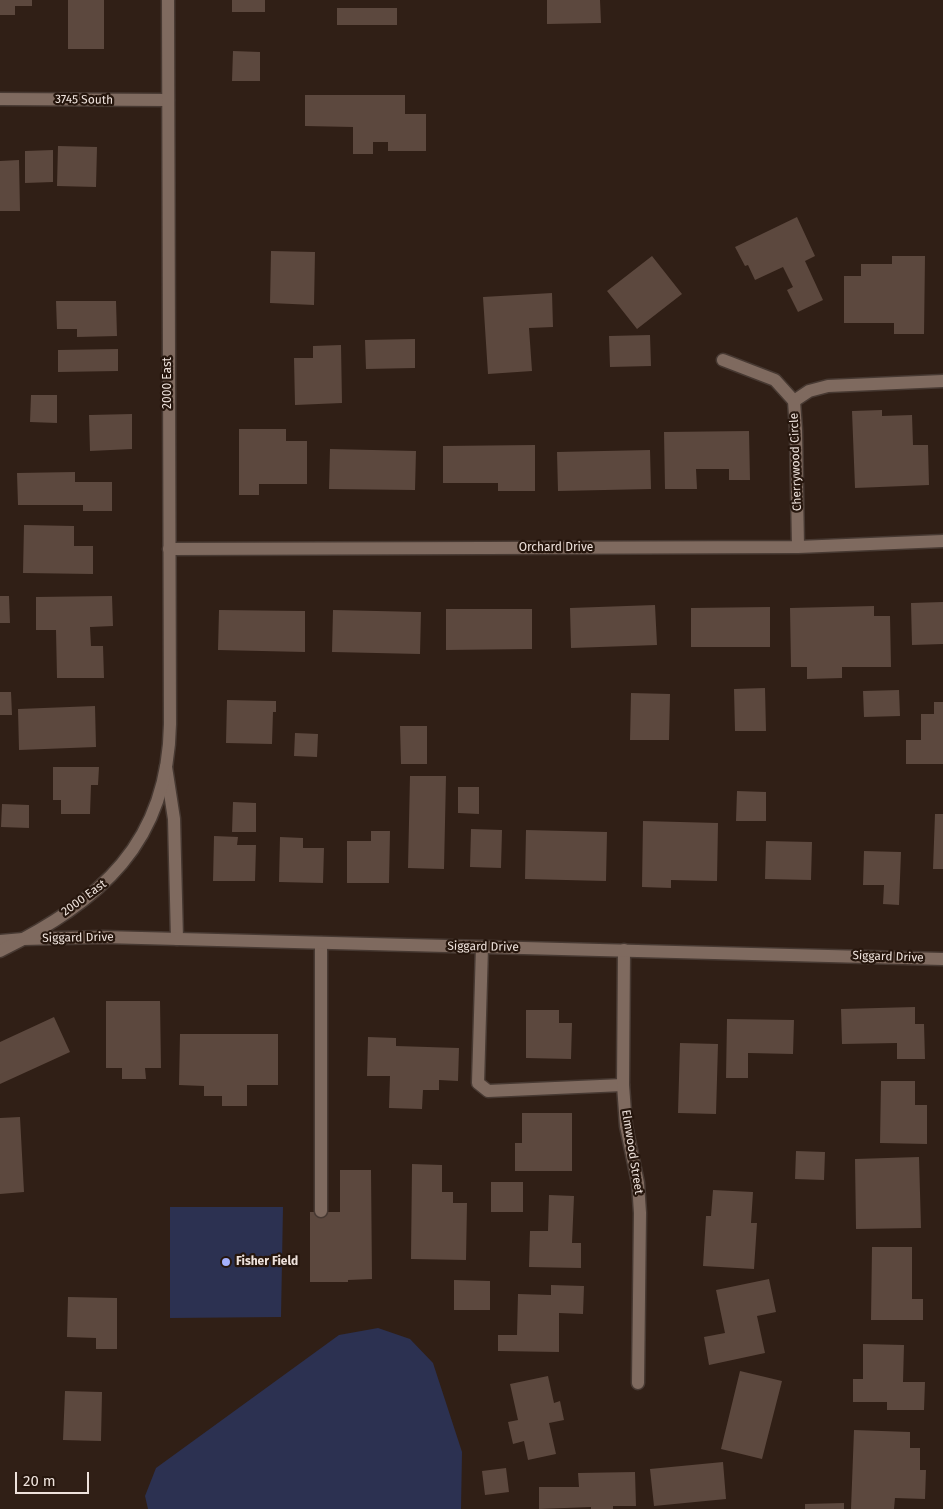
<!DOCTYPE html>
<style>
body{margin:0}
#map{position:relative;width:943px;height:1509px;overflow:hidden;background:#301f16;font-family:"Fira Sans",sans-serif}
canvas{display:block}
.scale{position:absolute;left:15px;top:1472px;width:74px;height:22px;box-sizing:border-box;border:2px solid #eee2dc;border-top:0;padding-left:6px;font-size:15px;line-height:18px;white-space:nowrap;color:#eee2dc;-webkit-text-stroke:4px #26160d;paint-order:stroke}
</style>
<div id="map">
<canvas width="943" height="1509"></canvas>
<div class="scale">20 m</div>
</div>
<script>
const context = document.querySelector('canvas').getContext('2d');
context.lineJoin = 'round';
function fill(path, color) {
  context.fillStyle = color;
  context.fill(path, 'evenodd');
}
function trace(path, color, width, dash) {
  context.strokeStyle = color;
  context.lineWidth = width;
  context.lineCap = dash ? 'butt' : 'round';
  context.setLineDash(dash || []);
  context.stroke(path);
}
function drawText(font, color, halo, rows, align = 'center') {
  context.font = font + ' "Fira Sans",sans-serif';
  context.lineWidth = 4.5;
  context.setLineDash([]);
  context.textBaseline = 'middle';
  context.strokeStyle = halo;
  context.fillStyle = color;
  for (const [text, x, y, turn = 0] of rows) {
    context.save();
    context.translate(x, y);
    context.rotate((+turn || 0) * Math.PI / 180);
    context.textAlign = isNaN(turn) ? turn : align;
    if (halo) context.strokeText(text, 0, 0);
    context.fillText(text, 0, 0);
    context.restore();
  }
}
fill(new Path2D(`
 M170,1207h113l-2,110 -111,1z
 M378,1328l32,11 23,24 29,89 -1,57h-313l-3,-13 11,-28 183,-133z`), '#2c3151');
fill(new Path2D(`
 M0,0h32v6h-17v9h-15z
 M68,0h36v49h-36z
 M232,0h33v12h-33z
 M547,0h53l1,23 -54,1z
 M337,8h60v17h-60z
 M233,51l27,1v29h-28z
 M305,95h100v19h21v37h-38v-9h-15v12h-20v-27l-48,-1z
 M58,146l39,1 -1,40 -39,-1z
 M53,150v32l-28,1v-32z
 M19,160l1,51h-20v-50z
 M797,217l18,39 -10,5 18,39 -25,12 -11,-22 6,-3 -10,-20 -28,13 -7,-15 -3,1 -10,-19z
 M271,251l44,1 -1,53 -44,-2z
 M652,256l30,38 -45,35 -30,-38z
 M892,256h33l-1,78h-30v-11h-50v-47h17v-12h31z
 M552,293l1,34 -24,1 3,43 -44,3 -5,-77z
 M56,301h60l1,35 -40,1v-8h-20z
 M650,335l1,31 -41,1 -1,-31z
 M415,339v29l-49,1 -1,-29z
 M341,345l1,58 -47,2 -1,-47h19v-12z
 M118,349v22l-60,1v-22z
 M31,395h26v28l-27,-1z
 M882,410v6l30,-1 1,30h15l1,40 -74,3 -3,-77z
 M132,414v35l-42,2 -1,-36z
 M239,429h47v12h21v43h-48v11h-20z
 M749,431l1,49h-21v-11h-33l1,20h-32l-1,-57z
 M535,445v46h-37v-8h-55v-37z
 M330,449l86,2 -1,39 -86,-1z
 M650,450l1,39 -93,2 -1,-39z
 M75,472v10h37v29h-29v-6h-65l-1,-32z
 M24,525l50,1v20h19v28l-70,-1z
 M0,596h9l1,27h-10z
 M112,596l1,30 -23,1 1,19h12l1,32h-47l-1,-48h-20v-33z
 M943,602v42l-31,1 -1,-42z
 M655,605l2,40 -86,3 -1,-40z
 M874,606v10h16l1,51h-49v11l-35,1v-12h-16l-1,-59z
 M770,607v40h-79v-39z
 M446,609h86v40l-86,1z
 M219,610l86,1v41l-87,-2z
 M333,610l88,2 -1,42 -88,-2z
 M765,688l1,43h-31l-1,-42z
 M899,690l1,26 -36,1 -1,-26z
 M0,692h11l1,23h-12z
 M631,693l39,1 -1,46h-39z
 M227,700l49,1v11h-3l-1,32 -46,-1z
 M934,702h9v62h-37v-24h15v-26h13z
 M95,706l1,41 -77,3 -1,-41z
 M400,726h27v38h-26z
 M295,733l23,1 -1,23 -23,-1z
 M53,767h46l-1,18h-7l-1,29h-29v-14h-8z
 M410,776h36l-2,93 -36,-1z
 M458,787h21v27l-21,-1z
 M737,791l29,1v29h-30z
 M233,802l23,1v29h-24z
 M2,804l27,1v23l-28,-1z
 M935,814h8v55h-10z
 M643,821l75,2 -1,58 -46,-1v8l-29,-1z
 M471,829l31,1 -1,38 -31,-1z
 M526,830l81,2 -1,49 -81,-2z
 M371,831h19l-1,52h-42v-42h24z
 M214,836l24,1 -1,8h19l-1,36h-42z
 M280,837l23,1v10h21l-1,35 -44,-1z
 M766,841l46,1 -1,38 -46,-1z
 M864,851l37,1 -2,53 -16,-1 1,-19h-21z
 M106,1001h54l1,67h-16l1,11h-24v-11h-16z
 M915,1007v17h9l1,35h-28v-16l-55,1 -1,-35z
 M526,1010h33v13h13l-1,36 -45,-1z
 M54,1017l16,35 -70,32v-42z
 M727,1019l67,1 -1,34 -45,-1v25h-22z
 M180,1034h98v51h-31v21h-25v-10h-18v-10l-25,-1z
 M368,1037l28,1v8l63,2 -1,33 -19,-1v10h-16l-1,19 -33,-1 1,-32h-23z
 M680,1043l38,1 -2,70 -38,-1z
 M881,1081h34v24h12v39l-47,-1z
 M522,1113h50v58h-57v-28h7z
 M20,1117l4,75 -24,2v-76z
 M796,1151l29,1 -1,28 -29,-1z
 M919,1157l2,71 -65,1 -1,-70z
 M412,1164l30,1v27h11v11h14l-1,57 -55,-1z
 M340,1170h31l1,109 -24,1v2h-38v-70h30z
 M491,1182h32v30h-32z
 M713,1190l40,2 -2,31h6l-3,46 -51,-3 3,-50h5z
 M549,1195l25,1 -2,47h9v25l-52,-1 1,-36h18z
 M872,1247h40v52h11v21h-52z
 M769,1279l7,33 -19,4 8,37 -56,12 -5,-28 21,-4 -9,-43z
 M454,1280l36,1v29h-36z
 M551,1285l33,1 -1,28 -24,-1v39l-61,-1v-16h19l1,-41 33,1z
 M68,1297l49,1v51h-21v-11l-29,-1z
 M863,1344l41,1 -1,37h22l-1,28h-37v-8h-34v-23h10z
 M740,1371l42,10 -20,78 -41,-10z
 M548,1376l6,27 6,-2 4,19 -15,3 7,31 -28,6 -4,-19 -11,3 -5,-22 10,-2 -8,-36z
 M65,1391l37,1 -1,49 -38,-1z
 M854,1430l56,2v16h10v22h6l-1,29 -30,-1 -1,11h-43z
 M723,1462l3,37 -72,7 -4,-37z
 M506,1468l3,24 -24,3 -3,-24z
 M635,1472l1,34h-23v3h-22v-2l-52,2v-22h40l-1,-14z
 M844,1503v6h-39v-5z`), '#5c483e');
const service = new Path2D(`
 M794,401l15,-10 19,-5 115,-5
 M321,943v268
 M482,947l-4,136 10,8 135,-6`);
const minor = new Path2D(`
 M0,99l168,1
 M723,360l52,20 19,21 2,29 2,117
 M169,549l629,-2 145,-6
 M166,767l8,52 3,120
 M0,941l23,-2
 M624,950l-1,135 3,41 12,57 2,30 -2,170`);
const tertiary = new Path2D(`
 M23,939l80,-2 840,22
 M0,951c100,-50 168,-107 170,-227l-2,-724`);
trace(service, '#473932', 15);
trace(minor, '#473932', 15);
trace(tertiary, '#473932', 15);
trace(service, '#7f6a5f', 12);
trace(minor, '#7f6a5f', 12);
trace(tertiary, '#7f6a5f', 12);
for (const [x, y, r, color] of [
 [226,1262,5,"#a5b1fc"]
]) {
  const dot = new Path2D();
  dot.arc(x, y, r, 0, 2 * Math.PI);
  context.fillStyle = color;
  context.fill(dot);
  trace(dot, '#26160d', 2);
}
drawText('12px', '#eee2dc', '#26160d', [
 ["3745 South",84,100,1],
 ["2000 East",168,383,-90],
 ["Cherrywood Circle",796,462,-92],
 ["Orchard Drive",556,548],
 ["2000 East",84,898,-36],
 ["Siggard Drive",78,938,-1],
 ["Siggard Drive",483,947,1],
 ["Siggard Drive",888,957,2],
 ["Elmwood Street",632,1152,81]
]);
drawText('bold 12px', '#eee2dc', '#26160d', [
 ["Fisher Field",236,1262]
], 'left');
</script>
